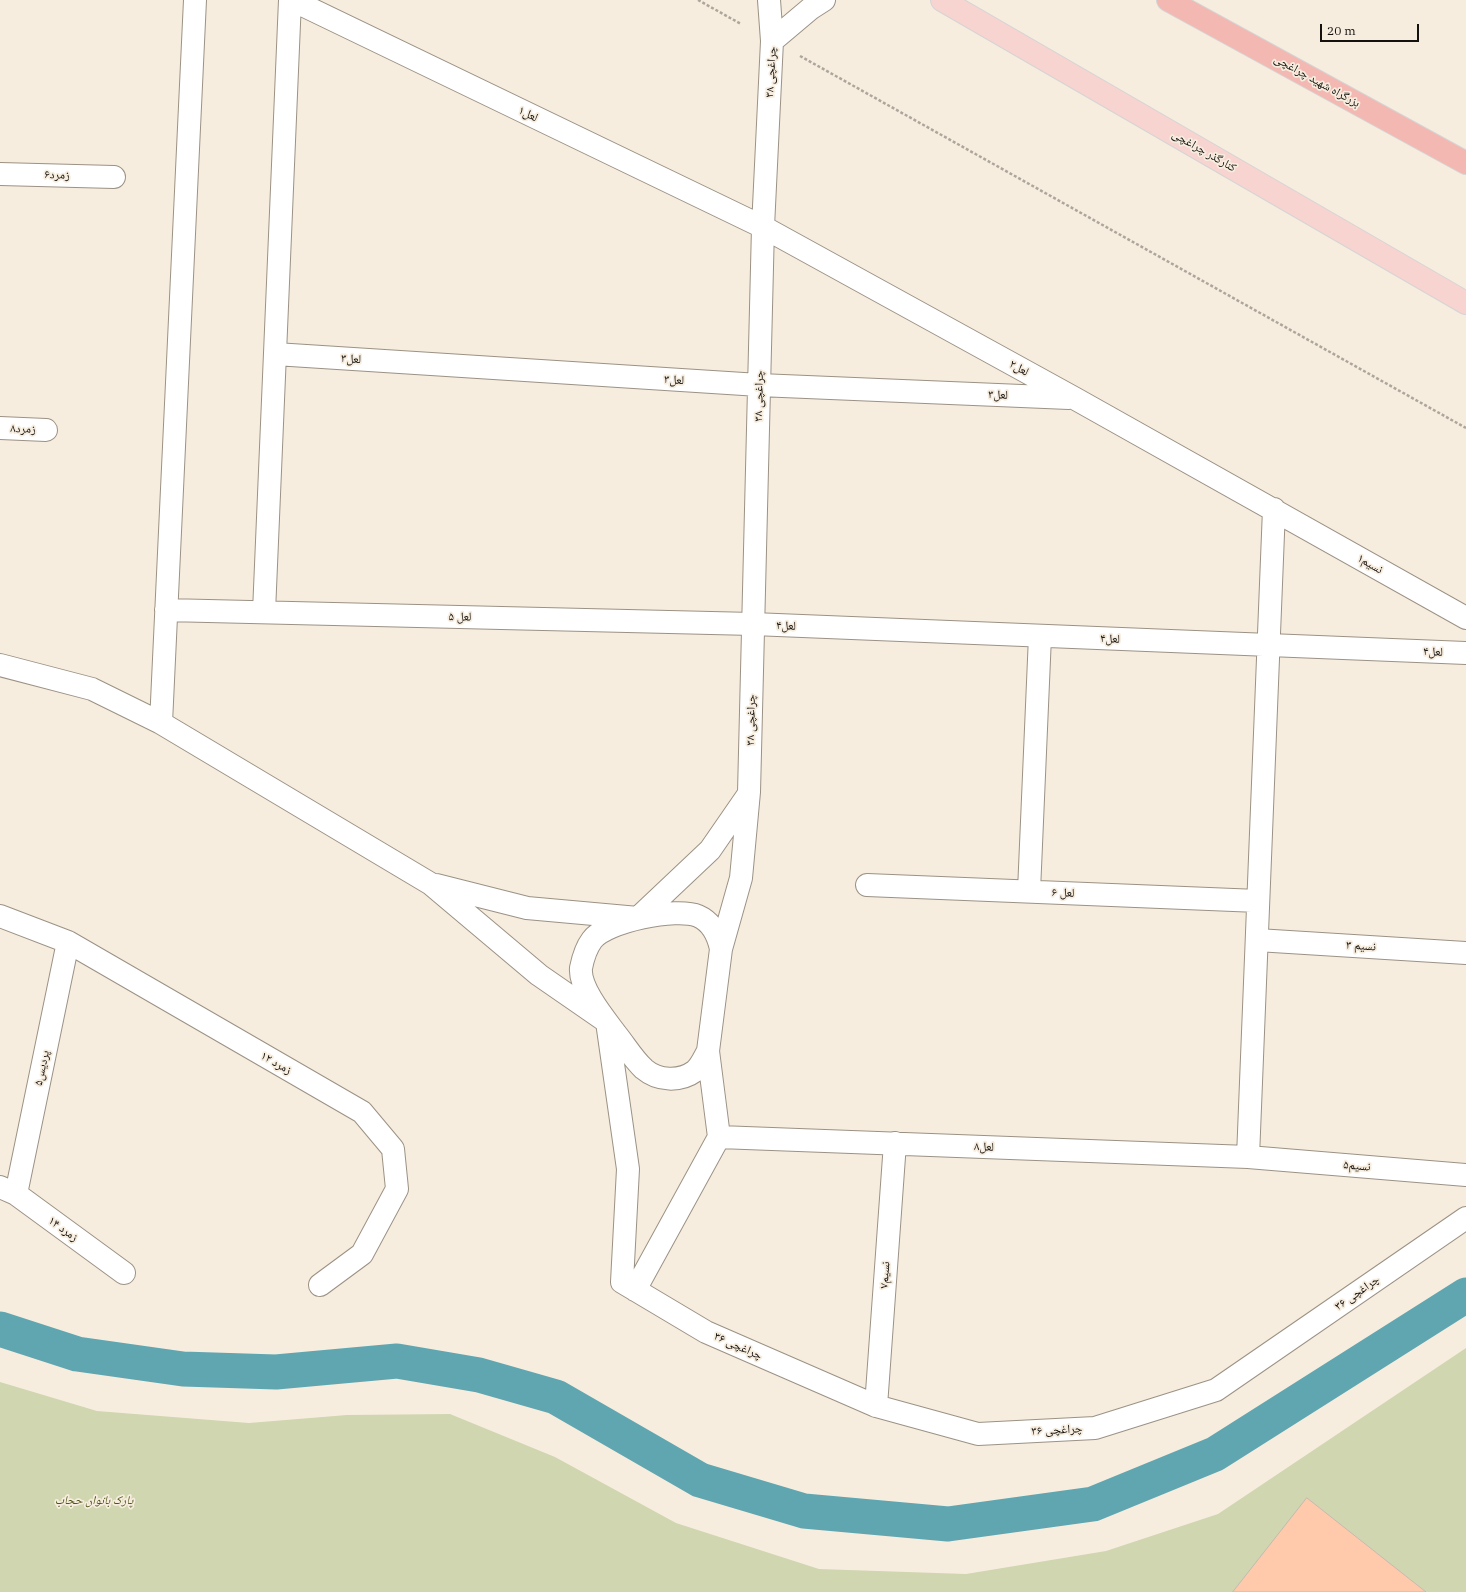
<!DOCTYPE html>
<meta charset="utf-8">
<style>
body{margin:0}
#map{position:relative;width:1466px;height:1592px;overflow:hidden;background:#f7eddf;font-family:"IBM Plex Serif",serif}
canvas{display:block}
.scale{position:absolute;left:1320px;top:24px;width:99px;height:18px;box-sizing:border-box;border:2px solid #15120e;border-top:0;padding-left:5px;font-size:12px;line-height:14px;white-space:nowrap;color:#15120e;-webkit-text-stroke:3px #f7eddf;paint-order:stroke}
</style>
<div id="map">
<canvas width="1466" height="1592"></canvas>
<div class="scale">20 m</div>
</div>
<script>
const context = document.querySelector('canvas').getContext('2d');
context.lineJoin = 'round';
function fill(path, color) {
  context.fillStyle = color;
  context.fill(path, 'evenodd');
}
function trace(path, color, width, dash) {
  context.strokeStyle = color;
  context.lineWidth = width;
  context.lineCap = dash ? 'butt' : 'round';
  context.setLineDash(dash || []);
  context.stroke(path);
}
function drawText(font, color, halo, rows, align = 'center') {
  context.font = font + ' "IBM Plex Serif","Noto Naskh Arabic",serif';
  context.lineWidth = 3.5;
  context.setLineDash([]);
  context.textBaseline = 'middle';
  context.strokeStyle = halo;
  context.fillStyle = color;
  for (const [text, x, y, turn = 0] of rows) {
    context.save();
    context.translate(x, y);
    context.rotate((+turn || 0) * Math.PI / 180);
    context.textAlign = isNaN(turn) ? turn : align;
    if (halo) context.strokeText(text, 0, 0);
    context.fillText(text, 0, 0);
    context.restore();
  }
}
fill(new Path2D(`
 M1466,1348v244h-1466v-210l97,29 152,12 98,-8 103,-1 105,43 121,66 143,46 147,5 140,-23 112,-37z`), '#d0d6af');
trace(new Path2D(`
 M0,1329l77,25 106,15 93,3 121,-11 82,14 77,22 144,83 104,31 144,13 145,-20 122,-50 251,-159`), '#60a6b1', 35);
const building = new Path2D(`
 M1307,1498l119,94h-193z`);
fill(building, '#ffcaac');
trace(building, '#c8b9b0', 1);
const minor = new Path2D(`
 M292,0l471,227 311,171 392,220
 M772,41l38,-32 14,-9
 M0,174l114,3
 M275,354l484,31 310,13
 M0,428l46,2
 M166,610l587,14 713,29
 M264,612l26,-612
 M0,665l92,24 69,34 270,161 108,91 68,47 21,147 -6,113 84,50 170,74 102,28 117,-6 121,-38 250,-172
 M161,723l34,-723
 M436,885l91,23 111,10 72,-68 38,-55
 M867,885l391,16
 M1029,891l11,-255
 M0,916l68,26 294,170 31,37 4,40 -35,65 -42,31
 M1257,940l209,13
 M721,949c-3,-14 -9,-27 -23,-33 -21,-9 -92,5 -106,24 -6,8 -9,18 -11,28 -2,20 23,50 35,66 9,11 17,25 28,35 14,12 36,13 51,2 6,-5 9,-13 13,-20l13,-102 20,-71 8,-86 14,-565 9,-186 -3,-41
 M719,1137l529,20 218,18
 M1248,1157l26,-648
 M0,1187l16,7 108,79
 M16,1194l52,-252
 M635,1290l84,-153 -11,-86
 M876,1406l19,-263`);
const major = new Path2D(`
 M942,0l524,303`);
const highway = new Path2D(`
 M1168,0l298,163`);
trace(minor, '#9b9285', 24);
trace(major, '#d5d4d4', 24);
trace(highway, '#d5d4d4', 24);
trace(new Path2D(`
 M698,0l43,24
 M800,56l666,372`), '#ada69b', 2.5, [3, 2]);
trace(minor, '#fff', 22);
trace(major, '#f8d4d0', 22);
trace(highway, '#f3b8b1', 22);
drawText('12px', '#15120e', '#f7eddf', [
 ["چراغچی ۳۸",771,72,-87],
 ["بزرگراه شهید چراغچی",1317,81,29],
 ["لعل۱",528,114,26],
 ["کنارگذر چراغچی",1204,151,30],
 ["زمرد۶",57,175,2],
 ["لعل۳",351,359,4],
 ["لعل۲",1019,368,29],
 ["لعل۳",674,380,4],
 ["لعل۳",998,395,2],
 ["چراغچی ۳۸",759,396,-89],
 ["زمرد۸",23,429,2],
 ["نسیم۱",1370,564,30],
 ["لعل ۵",460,617,1],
 ["لعل۴",786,626,2],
 ["لعل۴",1110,639,2],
 ["لعل۴",1433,652,2],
 ["چراغچی ۳۸",751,720,-89],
 ["لعل ۶",1063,893,2],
 ["نسیم ۳",1361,946,4],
 ["زمرد ۱۲",276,1063,30],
 ["پردیس۵",42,1068,-78],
 ["لعل۸",984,1147,2],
 ["نسیم۵",1357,1166,5],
 ["زمرد ۱۴",63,1229,36],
 ["نسیم۷",885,1275,-86],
 ["چراغچی ۳۶",1357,1293,-35],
 ["چراغچی ۳۶",738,1346,24],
 ["چراغچی ۳۶",1057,1430,-3]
]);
drawText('italic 12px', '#4d5418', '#f7eddf', [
 ["پارک بانوان حجاب",94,1501]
]);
</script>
